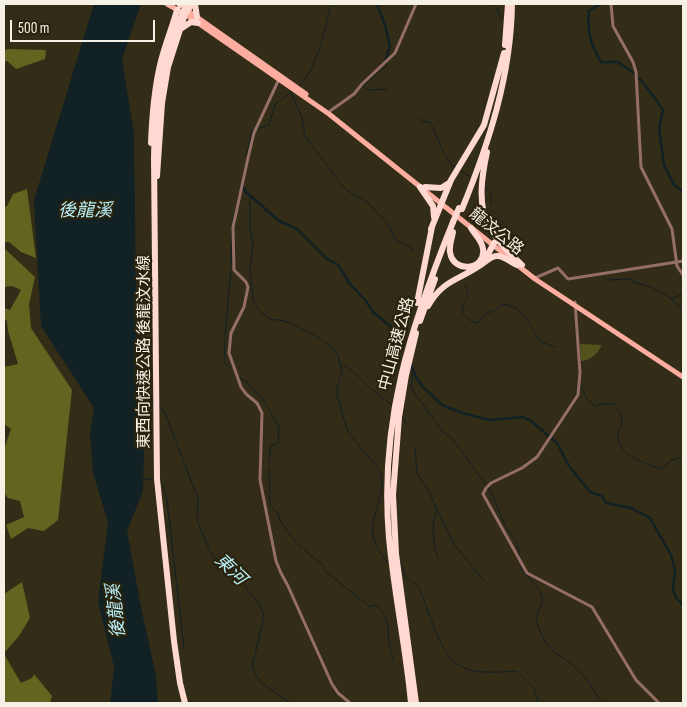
<!DOCTYPE html>
<meta charset="utf-8">
<style>
body{margin:0}
#map{position:relative;width:687px;height:707px;overflow:hidden;background:#332c17;font-family:"Sofia Sans Condensed",sans-serif}
canvas{display:block}
.frame{position:absolute;inset:0;border:5px solid #f5f1e4;pointer-events:none}
.scale{position:absolute;left:10px;top:20px;width:145px;height:22px;box-sizing:border-box;border:2px solid #f5f1e4;border-top:0;padding-left:6px;font-size:15px;line-height:18px;white-space:nowrap;color:#f5f1e4;-webkit-text-stroke:4px #29230e;paint-order:stroke}
</style>
<div id="map">
<canvas width="687" height="707"></canvas>
<div class="frame"></div>
<div class="scale">500 m</div>
</div>
<script>
const context = document.querySelector('canvas').getContext('2d');
context.lineJoin = 'round';
function fill(path, color) {
  context.fillStyle = color;
  context.fill(path, 'evenodd');
}
function trace(path, color, width, dash) {
  context.strokeStyle = color;
  context.lineWidth = width;
  context.lineCap = dash ? 'butt' : 'round';
  context.setLineDash(dash || []);
  context.stroke(path);
}
function drawText(font, color, halo, rows, align = 'center') {
  context.font = font + ' "Sofia Sans Condensed","Noto Sans TC",sans-serif';
  context.lineWidth = 4.5;
  context.setLineDash([]);
  context.textBaseline = 'middle';
  context.strokeStyle = halo;
  context.fillStyle = color;
  for (const [text, x, y, turn = 0] of rows) {
    context.save();
    context.translate(x, y);
    context.rotate((+turn || 0) * Math.PI / 180);
    context.textAlign = isNaN(turn) ? turn : align;
    if (halo) context.strokeText(text, 0, 0);
    context.fillText(text, 0, 0);
    context.restore();
  }
}
fill(new Path2D(`
 M580,344l22,1c-5,9 -10,15 -21,16z`), '#52521d');
fill(new Path2D(`
 M7,49l39,1 -1,9 -29,10 -9,-8 -3,1v-11z
 M27,189l9,69 -15,-6 -12,-10h-5v-35l3,-1 6,-12z
 M4,248l31,29 -6,27 2,24 41,62 -14,130 -14,11 -16,-3 -17,11 -5,-14 18,-8 -4,-16 -12,-3 -4,-5v-44l7,-20 -7,-5v-57l14,-3 -10,-33 -1,-10 -3,-2v-11l6,2 11,-20 -9,-4 -8,1z
 M22,582l8,36 -11,18 -15,17v-59z
 M4,654l17,29 11,-5 2,-4 18,22 -2,7h-46z`), '#63641f');
fill(new Path2D(`
 M94,4h47l-19,55 12,75 2,159 8,92 1,27 -2,79 -16,40 15,81 14,64 2,27h-48l4,-36 -16,-65 10,-80 -15,-49 -3,-41 4,-24 -53,-82 -7,-126z`), '#112124');
trace(new Path2D(`
 M495,4l6,14
 M515,33l3,3
 M386,62v4l-24,20 5,4 20,-1
 M299,86c19,-18 26,-58 32,-82
 M291,93l11,25 3,18 40,53 22,13 20,21 9,17 18,10
 M418,118l5,4h7c8,14 12,36 26,46
 M257,129l12,-4 6,-21 17,-12
 M247,154l5,-24h1
 M459,170l10,6
 M484,187l5,4
 M250,196v32l3,16 -3,25 3,31 5,9 12,10 15,2 34,17 12,9 7,8 4,17 -5,15v8l8,28 5,12 29,34c10,24 -9,43 -6,65 1,11 8,19 14,28h3
 M491,204v-11
 M491,209l10,10 15,20 11,3
 M232,225l4,-18
 M231,266l1,-34
 M604,277l3,3 24,-1 2,3c20,4 38,13 50,29
 M465,285l4,12 -5,5 -2,10 6,7 9,4 11,-10 9,-4 4,-4c22,-2 29,23 40,37l14,5
 M670,299l13,-5
 M225,337l6,-68
 M225,340l-1,23 7,5
 M342,365c12,4 19,15 28,23 8,6 15,11 23,18
 M413,369l-2,18 5,8 27,37 9,6 34,47
 M239,377l9,6 16,18 15,26 -1,16 -7,3 -2,17
 M581,387l6,12 10,8 3,-3h14c5,7 10,13 7,21 -2,4 -3,4 -3,8 -2,22 26,30 42,36l12,-9 11,-3
 M144,397l10,6
 M159,406l6,7 33,86 -1,21 15,36 14,7 12,11 9,15 12,14 5,13 -12,51 8,15 31,21
 M402,416l4,7
 M415,449l2,24 11,17 26,54 30,37
 M269,467l1,39 8,7 1,6 18,25 5,4
 M142,479h11
 M159,481l4,4 4,15 17,149
 M489,488c6,12 10,25 16,37 8,14 13,12 14,32
 M436,510c-4,16 -4,32 2,48
 M304,550l19,15 2,6 45,36 5,-2c14,9 12,21 14,36 1,7 3,14 5,20
 M399,563h2l4,14c3,2 7,4 9,6 8,6 10,19 14,28 20,56 27,65 89,60l17,17 4,15
 M520,566c6,12 25,23 22,37 -2,5 -5,11 -6,15 10,39 23,32 46,56 8,8 13,20 20,29`), '#112124', 1);
trace(new Path2D(`
 M377,4l8,21 5,21 -4,13
 M601,4l-12,7c-2,22 1,32 12,51h17l17,12
 M639,78l18,23 6,9 -4,18 5,37 10,20 9,6
 M242,186l4,6 33,29 18,8 30,30 11,6 12,19 16,17 7,11 17,14 10,14
 M411,365l6,14 6,8 19,18 20,8 28,7 33,-3 8,4 26,22 12,23 21,26 12,4 4,7 25,5 19,10 21,37 4,15 -2,19 3,9 7,7`), '#112124', 2.5);
trace(new Path2D(`
 M611,4l2,22 20,36 3,10 5,95 31,62 5,37 6,9
 M279,79l-25,54 -6,25 -15,69 1,43 12,12 2,5 -4,20 -13,26 -2,20 12,34 5,7 11,9 5,10 -2,67 16,81 5,12 7,13 44,98 6,9 12,10
 M330,111l24,-17 8,-10 33,-31 21,-49
 M535,278l23,-10 10,11 115,-18
 M575,302l5,71 -2,22 -41,62 -15,11 -31,15 -5,5 -3,6 44,79 65,34 44,73 23,23`), '#946e67', 3);
trace(new Path2D(`
 M167,4l18,10 144,100 179,143
 M184,8l122,86
 M516,264l19,15 148,98`), '#fcada0', 5);
trace(new Path2D(`
 M195,4l2,13
 M180,5l1,-1
 M182,28l9,-6 7,1
 M505,45l3,-41
 M151,143c1,-26 3,-52 9,-78 4,-18 12,-37 17,-55
 M487,152c-5,23 -10,53 2,74 7,15 21,27 33,39
 M157,176l5,-73 6,-36 17,-53 7,-10
 M420,187l13,19 1,11
 M425,187l16,1 8,-5
 M462,209c27,-66 49,-133 50,-205
 M431,229l20,-49 33,-55 20,-72
 M453,232c-1,6 -4,14 -3,20 3,22 36,18 33,-3 -1,-9 -8,-14 -12,-21
 M485,260l9,-17
 M417,303l15,-76
 M428,306c15,-26 29,-25 51,-40 6,-3 10,-9 17,-10 8,-1 14,6 21,9
 M420,321l15,-42
 M411,703c-5,-55 -17,-110 -22,-165 -10,-116 21,-210 64,-316
 M416,703l-20,-149 -3,-59 6,-78 7,-42 10,-42`), '#ffd8d1', 6);
trace(new Path2D(`
 M453,222l6,-14
 M185,703l-5,-20 -6,-42 -17,-162 -3,-320c0,-55 8,-106 33,-155`), '#ffd8d1', 6);
drawText('16px', '#f5f1e4', '#29230e', [
 ["龍汶公路",496,232,39],
 ["中山高速公路",397,344,-75],
 ["東西向快速公路 後龍汶水線",145,352,-90]
]);
drawText('italic 18px', '#b7edf6', '#29230e', [
 ["後龍溪",85,211],
 ["東河",230,570,44],
 ["後龍溪",117,611,-96]
]);
</script>
